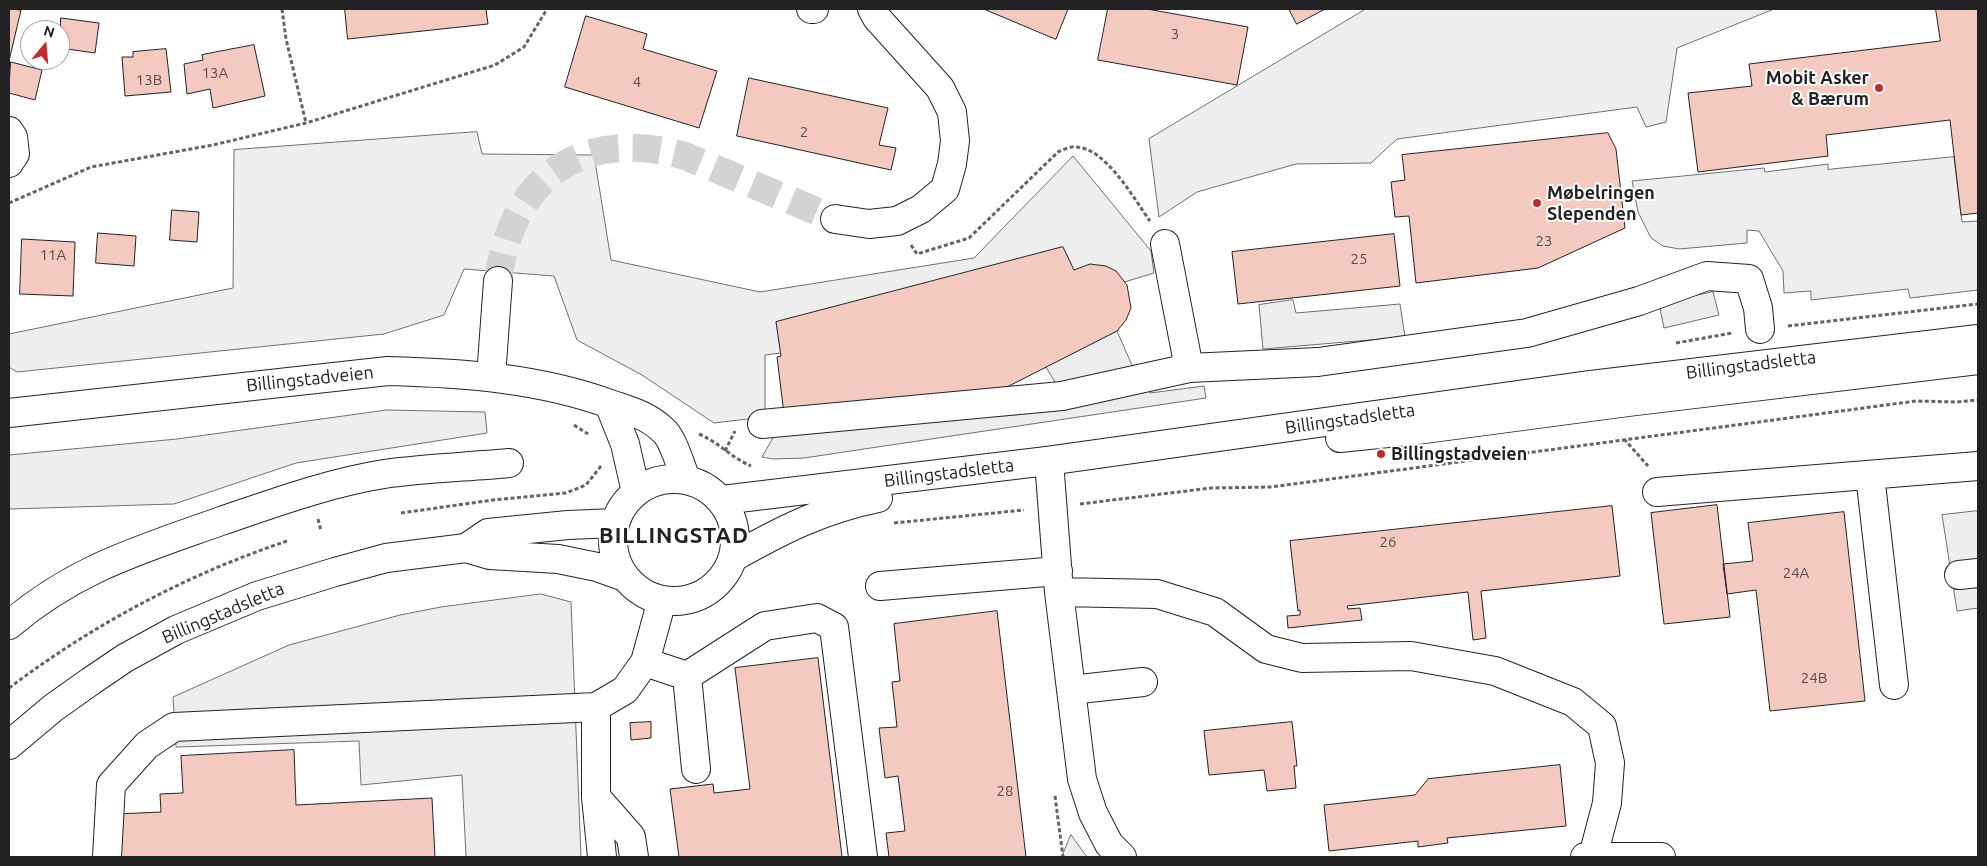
<!DOCTYPE html>
<meta charset="utf-8">
<style>
body{margin:0}
#map{position:relative;width:1987px;height:866px;overflow:hidden;background:#fff;font-family:Ubuntu,sans-serif}
canvas{display:block}
.frame{position:absolute;inset:0;border:10px solid #222;pointer-events:none}
.north{position:absolute;left:20px;top:20px;width:50px;height:50px;box-sizing:border-box;background:#fff;border:1px solid #a7a7a7;border-radius:50%;rotate:17deg;font-size:14px;font-weight:700;line-height:20px;text-align:center;color:#222}
.north::after{content:'';display:block;margin:auto;width:18px;height:22px;background:#c62828;clip-path:polygon(50% 0,100% 100%,50% 72%,0 100%)}
</style>
<div id="map">
<canvas width="1987" height="866"></canvas>
<div class="frame"></div>
<div class="north">N</div>
</div>
<script>
const context = document.querySelector('canvas').getContext('2d');
context.lineJoin = 'round';
function fill(path, color) {
  context.fillStyle = color;
  context.fill(path, 'evenodd');
}
function trace(path, color, width, dash) {
  context.strokeStyle = color;
  context.lineWidth = width;
  context.lineCap = dash ? 'butt' : 'round';
  context.setLineDash(dash || []);
  context.stroke(path);
}
function drawText(font, color, halo, rows, align = 'center') {
  context.font = font + ' Ubuntu,sans-serif';
  context.lineWidth = 4;
  context.setLineDash([]);
  context.textBaseline = 'middle';
  context.strokeStyle = halo;
  context.fillStyle = color;
  for (const [text, x, y, turn = 0] of rows) {
    context.save();
    context.translate(x, y);
    context.rotate((+turn || 0) * Math.PI / 180);
    context.textAlign = isNaN(turn) ? turn : align;
    if (halo) context.strokeText(text, 0, 0);
    context.fillText(text, 0, 0);
    context.restore();
  }
}
const green = new Path2D(`
 M1366,9h408l-97,39 -11,74 -20,5 -9,-20 -240,32 -26,24 -75,1 -99,28 -38,25 -10,-78z
 M477,132l5,22 112,1 17,105 149,32 214,-34 99,-102 78,95 3,22 -184,56 -205,26v62l-51,6 -72,-48 -65,-35 -23,-64 -90,-7 -20,46 -60,19 -367,38 -8,-5v-33l224,-46 1,-138z
 M387,410l98,2 2,21 -191,30 -122,41 -165,5v-54l168,-16z
 M1071,835l16,22h-25z`);
fill(green, '#eee');
trace(green, '#6f6f6f', 1);
const parking = new Path2D(`
 M1954,157l8,65 16,-1v69l-68,8 -2,-9 -97,11v-9l-27,2 -1,-22 -24,-40 -12,-1v13l-68,6 -16,-3 -12,-8 -13,-26 -6,-31 132,-13 1,4 63,-8v5z
 M1713,292l6,23 -55,13 -5,-24z
 M1293,300l3,13 104,-9 5,33 -142,12 -4,-44z
 M1117,331l14,32 19,30 54,-7 2,12 -402,60 -31,1 -11,-2 12,-21 285,-47 -13,-22z
 M1978,511v97l-21,3 -15,-96z
 M541,594l30,8 10,255h-115l-4,-82 -101,10 -2,-44 -183,6 -3,-50 116,-52 111,-30 41,-8z`);
fill(parking, '#ededed');
trace(parking, '#6f6f6f', 1);
const building = new Path2D(`
 M9,9l12,1 -12,51z
 M345,9h141l2,15 -140,15z
 M984,9h84l-12,30z
 M1108,9h39l101,18 -11,58 -139,-25z
 M1289,9h36l-28,15z
 M1936,9h42v204l-17,2 -11,-95 -124,15 2,21 -130,16 -10,-79 64,-7 -3,-22 191,-23z
 M586,16l61,18 -4,15 74,22 -18,57 -134,-41z
 M61,18l38,5 -4,30 -35,-5z
 M254,45l11,51 -52,12 -3,-19 -23,5 -3,-30 19,-4 -1,-5z
 M166,49l5,43 -46,4 -3,-39h11v-5z
 M11,62l31,8 -7,30 -26,-7z
 M749,78l139,30 -9,37 17,3 -5,22 -154,-34z
 M1608,133l8,16 9,79 -87,40 -122,15 -7,-67 -14,1 -4,-35 14,-2 -3,-25z
 M172,210l27,2 -2,30 -27,-2z
 M98,233l38,3 -2,30 -38,-3z
 M1394,234l6,52 -162,18 -6,-52z
 M22,239l53,3 -2,54 -53,-2z
 M1063,247l11,23 16,-6 16,2 10,5 11,14 4,23 -5,12 -9,11 -110,56 -223,27 -7,-57 4,-1 -5,-34z
 M1717,505l13,112 -66,7 -13,-111z
 M1612,506l8,70 -139,15 5,47 -13,2 -5,-48 -121,14 1,3 12,-1 2,12 -74,8 -1,-12 13,-1v-5l-2,1 -8,-70z
 M1844,512l21,189 -95,10 -14,-121 -29,4 -4,-30 30,-3 -5,-38z
 M997,611l29,246h-137l-3,-24 19,-2 -7,-55 -13,2 -6,-50 18,-1 -5,-45 8,-1 -6,-57z
 M818,658l24,199h-163l-9,-68 43,-5 1,9 36,-4 -15,-121z
 M651,722v16l-20,2 -1,-17z
 M1292,722l5,44h-3l2,22 -29,3 -3,-21 -55,5 -5,-44z
 M294,750l2,55 136,-7 3,59h-315l-3,-43 44,-2 -1,-18 23,-1 -2,-37z
 M1560,765l6,61 -119,12 1,5 -30,4v-6l-89,10 -5,-46 91,-10 13,-16z`);
fill(building, '#f3c9c0');
trace(building, '#222', 1);
trace(new Path2D(`
 M498,281c13,-105 86,-154 187,-125l150,63`), '#d3d3d3', 28, [28, 14]);
const minor = new Path2D(`
 M811,9h3
 M9,131l4,6 2,17 -6,9
 M835,219l34,5 28,-3 24,-12 24,-20 7,-25 3,-23 -3,-29 -12,-24 -63,-70 -5,-9
 M1165,244l24,124
 M491,377l7,-96
 M762,424l300,-28 127,-28 129,-6 209,-29 112,-32 68,-25 42,3 9,29 2,21
 M1047,461l3,13 9,118 23,187 11,34 16,31 13,13
 M1870,475l24,210
 M1657,492l321,-26
 M1959,575l19,-2
 M880,586l178,-15
 M1059,592l98,2 58,18 51,37 36,9 109,-2 84,15 78,31 29,24 8,37 -3,40 -14,53
 M9,625c67,-57 131,-75 212,-104 53,-18 107,-38 163,-47 41,-6 83,-7 125,-11
 M645,662l42,14 78,-50 52,-8 17,9 29,230
 M687,676l9,93
 M1071,690l72,-8
 M596,707v90l6,60
 M596,797l35,40 3,20
 M107,857l4,-72 36,-40 27,-18 422,-20 29,-17 20,-28 17,-62
 M1585,857h76`);
const major = new Path2D(`
 M609,404l16,40 11,48
 M9,413l379,-42c75,2 150,7 222,33 20,7 38,11 54,27 9,8 17,36 22,48
 M1340,438l77,-8 211,-28 350,-42
 M613 540a61 61 0 1 1 122 0a61 61 0 1 1-122 0Z
 M722,500l325,-39 542,-76 389,-46
 M466,548l22,-15 80,-8 47,-2
 M734,557c48,-27 89,-48 144,-59
 M9,745l44,-37 38,-27 34,-23 51,-28 81,-34 78,-24 51,-14 80,-10 24,7 68,4 39,8 28,10`);
trace(minor, '#222', 30);
trace(major, '#222', 30);
trace(new Path2D(`
 M282,9l4,30 20,84
 M9,203l82,-36 122,-22 93,-22 189,-58 29,-18 23,-38
 M911,245l6,9 52,-16 89,-86c5,-2 12,-6 18,-5 30,1 58,52 74,74
 M1788,326l190,-22
 M1676,343l56,-10
 M574,425l14,9
 M699,434c19,8 33,24 52,32
 M1624,439l24,27
 M725,451l10,-20
 M1080,504l131,-16 60,-1 645,-86 41,1 21,-2
 M401,513l92,-13 73,-7 20,-8 15,-19
 M318,519l3,12
 M894,523l130,-13
 M9,688c85,-64 177,-113 278,-147
 M1055,796l8,61`), '#646464', 3, [4, 2.5]);
trace(minor, '#fff', 28);
trace(major, '#fff', 28);
for (const [x, y, r, color] of [
 [1879,88,5,"#c62828"],
 [1537,203,5,"#c62828"],
 [1381,454,5,"#c62828"]
]) {
  const dot = new Path2D();
  dot.arc(x, y, r, 0, 2 * Math.PI);
  context.fillStyle = color;
  context.fill(dot);
  trace(dot, '#fff', 2);
}
drawText('15px', '#564c4a', null, [
 ["3",1175,34],
 ["13A",215,73],
 ["13B",149,80],
 ["4",637,82],
 ["2",804,132],
 ["23",1544,241],
 ["11A",53,255],
 ["25",1359,259],
 ["26",1388,542],
 ["24A",1796,573],
 ["24B",1814,678],
 ["28",1005,791]
]);
drawText('bold 18px', '#222', '#fff', [
 ["Mobit Asker",1869,78,"right"],
 ["& Bærum",1869,99,"right"],
 ["Møbelringen",1547,193],
 ["Slependen",1547,214],
 ["Billingstadveien",1391,454]
], 'left');
drawText('18px', '#222', '#fff', [
 ["Billingstadsletta",1751,365,-7],
 ["Billingstadveien",310,379,-6],
 ["Billingstadsletta",1350,419,-8],
 ["Billingstadsletta",949,473,-7],
 ["Billingstadsletta",223,613,-23]
]);
context.letterSpacing = '1px';
drawText('bold 22px', '#222', '#fff', [
 ["BILLINGSTAD",674,536]
]);
context.letterSpacing = '0px';
</script>
